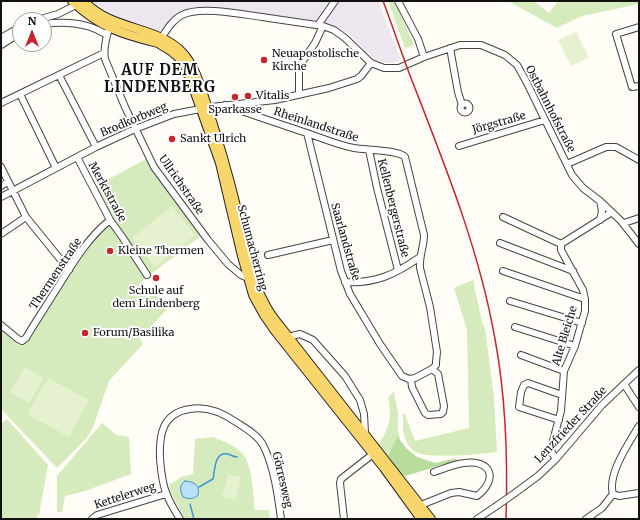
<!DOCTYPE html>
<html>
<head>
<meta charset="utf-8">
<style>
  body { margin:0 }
  #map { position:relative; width:640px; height:520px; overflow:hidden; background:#fffdf5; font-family:Merriweather,serif }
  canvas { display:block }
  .frame { position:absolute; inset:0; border:2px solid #111; pointer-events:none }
  .north { position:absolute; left:12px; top:12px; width:40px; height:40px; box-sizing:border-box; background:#fff; border:1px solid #a0a0a0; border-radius:50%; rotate:0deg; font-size:11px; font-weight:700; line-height:16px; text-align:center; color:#111 }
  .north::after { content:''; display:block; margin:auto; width:14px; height:18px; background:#c4262e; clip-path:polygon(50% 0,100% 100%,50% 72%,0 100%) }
</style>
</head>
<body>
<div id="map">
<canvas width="640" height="520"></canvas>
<div class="frame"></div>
<div class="north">N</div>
</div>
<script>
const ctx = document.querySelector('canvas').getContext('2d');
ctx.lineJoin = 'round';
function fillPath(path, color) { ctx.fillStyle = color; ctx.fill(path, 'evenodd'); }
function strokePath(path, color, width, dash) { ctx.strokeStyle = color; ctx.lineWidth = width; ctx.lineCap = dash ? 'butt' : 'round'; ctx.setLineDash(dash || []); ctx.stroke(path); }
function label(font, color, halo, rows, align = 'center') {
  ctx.font = font + ' Merriweather,serif'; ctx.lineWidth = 4; ctx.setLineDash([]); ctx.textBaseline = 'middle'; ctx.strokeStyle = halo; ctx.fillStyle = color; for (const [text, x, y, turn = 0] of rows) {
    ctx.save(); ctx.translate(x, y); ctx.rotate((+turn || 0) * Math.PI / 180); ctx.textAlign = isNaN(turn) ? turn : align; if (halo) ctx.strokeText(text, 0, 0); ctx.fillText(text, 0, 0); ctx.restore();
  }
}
const industrial = new Path2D(`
  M88,1H378L401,60L393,63H383L375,60L348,33L337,27L320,22L230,9L197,7L184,11L173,17L157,33L120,19Z`);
const green = new Path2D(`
  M388,1H395L414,45L405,48Z
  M508,1H534L549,13L558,1H639V4L582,16L557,28Z
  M148,158L202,235L141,282L147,290L151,288L167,309L140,339L143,344L109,381L93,427L86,439L57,468L1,409V328L17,342H26L86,250L102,229L112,220L96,186Z
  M473,280L482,322L485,328L494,398L497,452C482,454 425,460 414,451C402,441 403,428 403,414H405L415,441L469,428L467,330L454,288Z
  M394,392L398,413V434L388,456L378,444C390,428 392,417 388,397Z
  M7,419L48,465L39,515H37V518L34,519H1V424Z
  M102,423L116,435L129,437L131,474L85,491L65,496L62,512H57V476Z
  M213,437C223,441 234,445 242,453C253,465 253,495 255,510H269L270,519H185L171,493L169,484L174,482L181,477L193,474L195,439Z`);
const forest = new Path2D(`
  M398,434L400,440L406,448L417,457L435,463L453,459L459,460L405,476L400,473L388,456Z`);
const pitch = new Path2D(`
  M576,32L589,58L571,66L558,40Z
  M172,206L195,235L155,267L132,238Z
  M25,367L44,378L29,403L10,392Z
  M48,378L89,400L69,437L27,414Z
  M228,474L241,477L236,500L222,497Z`);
const water = new Path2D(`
  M185,481C195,482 200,485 198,495C193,500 189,499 183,497C180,491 179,485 185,481Z`);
const stream = new Path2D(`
  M199,487L213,479C215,471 214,451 228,454C231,455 234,457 237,457
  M190,504L194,519`);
const minor = new Path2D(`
  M398,1L418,39L424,57
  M37,20L58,14L80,3
  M111,23C107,34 103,48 105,59L125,107L154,167L208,240L228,264L241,275L248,278
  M44,24C65,21 89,23 107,35
  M318,25L335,1
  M639,27L616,34L632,87L639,86
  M1,38L20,27
  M160,40C166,31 172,20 182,15C201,6 240,14 262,17C282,20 302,23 323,26L334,30L345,38L371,63L384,68H399L424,57L460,45H481L505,55L517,65L526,81L572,175L583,188L600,201L621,221L639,244
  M1,45L20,33
  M450,48L458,92L462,105
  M59,75L96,147
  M20,94L56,168
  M299,95V70L302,62L315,43L323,26
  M1,103L104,53
  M460.5 108a4.5 4.5 0 1 1 9 0a4.5 4.5 0 1 1-9 0Z
  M225,105C252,115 280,124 307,133C322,138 338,145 354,148C365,150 399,150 405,157L424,235C424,247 419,256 420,268L430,307L437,352L436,362V365L432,369L415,378L409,379L402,376L380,344L350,294L341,271L307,133
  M459,146L545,120
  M369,150L377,188L398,270
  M77,157L110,220L123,238L147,275
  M567,164L606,147H616L639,160
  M1,167L26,217L69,270
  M1,186L8,182
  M1,197L96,147L135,129L174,114L211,107L275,100L329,88L357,79L361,76L371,63
  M600,201L602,211L600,220
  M503,217L561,244
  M624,223L639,218
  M1,234L26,217
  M500,243L573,271
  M561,244L612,212
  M268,255L333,240
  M503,271L585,299
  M345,282C375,284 396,274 420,257
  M510,301L582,323
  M1,325L18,339L22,341L26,338C35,322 45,308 54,293C70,268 86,239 110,220
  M515,327L575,346
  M288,337L300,334L313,340L345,376L360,400L364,414L365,433
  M521,355L564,371
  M411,379L412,387L425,413L428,415L441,414L443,412L444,406L438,374L432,369
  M624,384L639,407
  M559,420L519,407L521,392L524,385L528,383L562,395
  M556,459L552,453L551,448L561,411L564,371L575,346L585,311V299L583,290L561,250V244
  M515,493L538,476L556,459L602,405L639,370
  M613,494C607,474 629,443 639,426
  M613,494L619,496L639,493
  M421,505L451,493L459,492L477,496C499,479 491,459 464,463C454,464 443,469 434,472
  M92,519L97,515L166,494
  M180,519C175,511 170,503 167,495C162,484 161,471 160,459C159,435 162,413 190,409C206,406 223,413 236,422C245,428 258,435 263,445C274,466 278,496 281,519
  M344,519L340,483L341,479L373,454
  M477,519L495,507
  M586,519L602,508L613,494`);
const major = new Path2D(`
  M72,1C100,27 121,34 158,43L171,51L178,57L184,64L193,87L220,163L242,256L253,295L264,315L275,331L384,468L421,519
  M84,1C114,34 166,24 189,61C198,74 202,91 207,106C219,142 229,177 238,214C245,244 250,277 265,304C269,312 274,319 280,326L431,519`);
const rail = new Path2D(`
  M383,1C393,27 401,52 411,78C444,163 479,248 495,339C506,398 508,458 506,519`);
const minorBridge = new Path2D(`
  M495,507L515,493`);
const markers = [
  [264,60,4,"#c4262e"],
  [248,96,4,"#c4262e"],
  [235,97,4,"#c4262e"],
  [172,139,4,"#c4262e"],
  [110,251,4,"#c4262e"],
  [156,278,4,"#c4262e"],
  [85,333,4,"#c4262e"]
];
const poiNames = [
  ["Neuapostolische",272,54],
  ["Kirche",272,67],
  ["Vitalis",256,96],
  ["Sparkasse",235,110,"center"],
  ["Sankt Ulrich",180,139],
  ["Kleine Thermen",118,251],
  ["Schule auf",156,291,"center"],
  ["dem Lindenberg",156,304,"center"],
  ["Forum/Basilika",93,333]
];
const streetNames = [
  ["Ostbahnhofstraße",550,109,63],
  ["Brodkorbweg",134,120,-23],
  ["Jörgstraße",499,123,-16],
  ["Rheinlandstraße",316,125,18],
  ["Ullrichstraße",181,185,55],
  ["Merktstraße",107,192,61],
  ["Kellenbergerstraße",393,208,76],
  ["Saarlandstraße",345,242,74],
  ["Schumacherring",252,248,75],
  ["Thermenstraße",56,274,-56],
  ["Alte Bleiche",565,336,-73],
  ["Lenzfrieder Straße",571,425,-47],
  ["Görresweg",282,480,77],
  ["Kettelerweg",125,496,-18]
];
const districtNames = [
  ["AUF DEM",160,71],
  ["LINDENBERG",160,88]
];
fillPath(industrial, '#eee6ef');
fillPath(green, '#d5ebbd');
fillPath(forest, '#b9dc9c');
fillPath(pitch, '#e6f2cf');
fillPath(water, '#b9e0f7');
strokePath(water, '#3f96cf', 1);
strokePath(stream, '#3f96cf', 1.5);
strokePath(minor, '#444', 8);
strokePath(major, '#222', 10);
strokePath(minor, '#fff', 6);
strokePath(major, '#f9d66b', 8);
strokePath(rail, '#c4262e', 1.5);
strokePath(minorBridge, '#444', 8, []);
strokePath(minorBridge, '#fff', 6);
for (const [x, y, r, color] of markers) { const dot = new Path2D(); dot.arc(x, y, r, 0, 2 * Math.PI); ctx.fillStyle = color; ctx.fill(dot); strokePath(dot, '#fff', 1.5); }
label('11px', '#111', '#fff', poiNames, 'left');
label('11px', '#111', '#fff', streetNames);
ctx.letterSpacing = '1px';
label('bold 15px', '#111', '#fff', districtNames);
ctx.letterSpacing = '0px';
</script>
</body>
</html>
